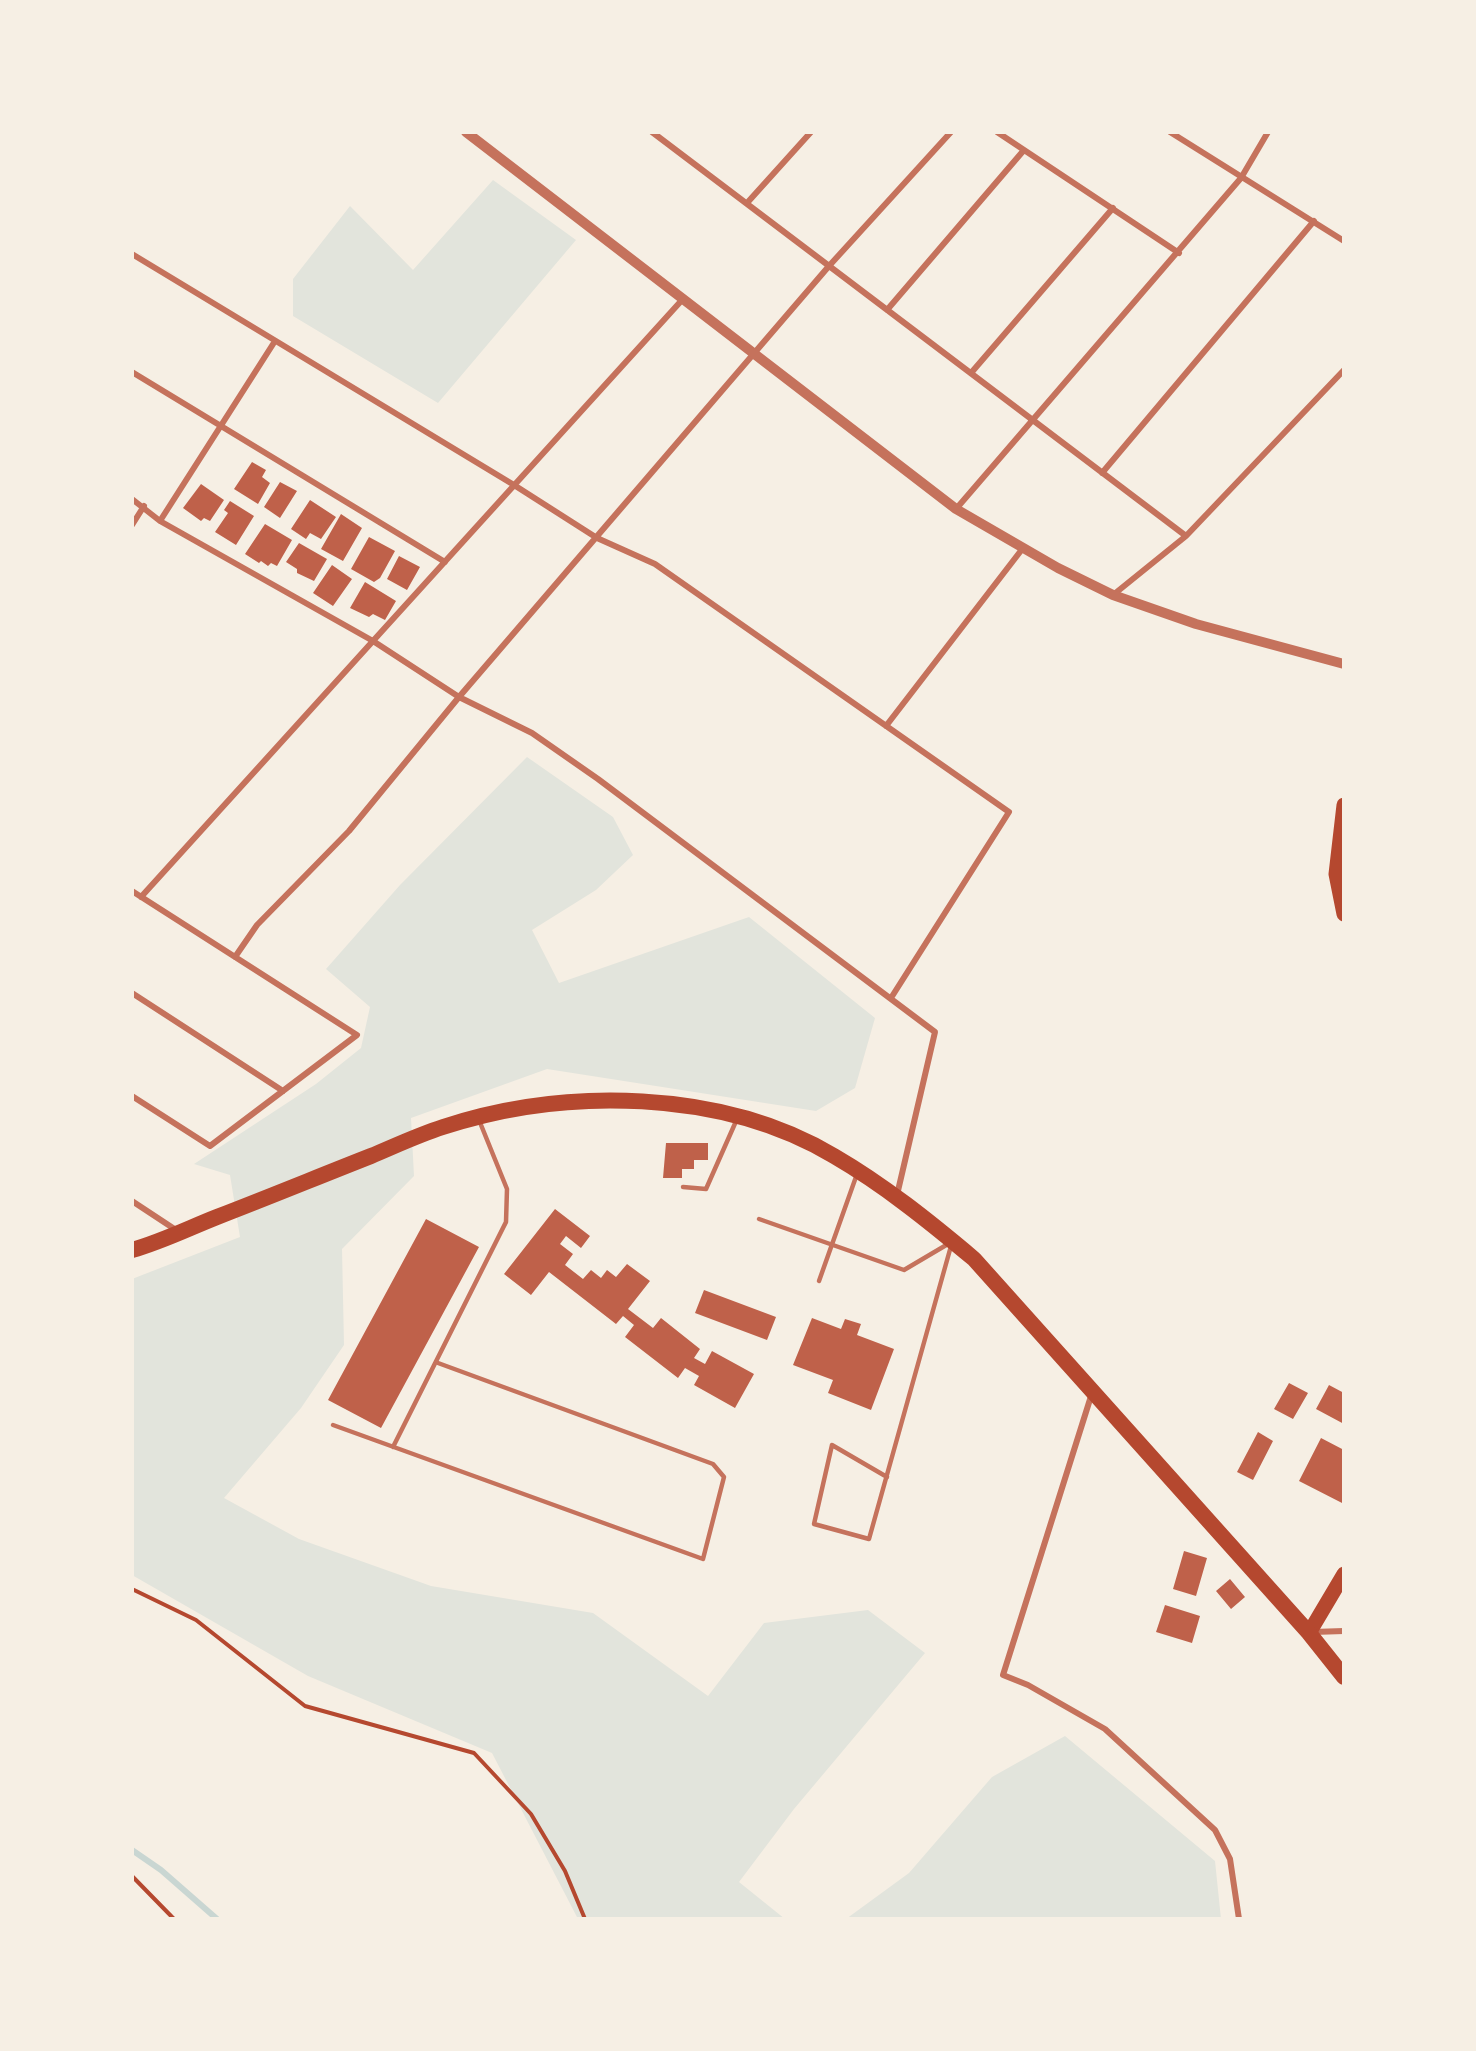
<!DOCTYPE html>
<html>
<head>
<meta charset="utf-8">
<style>
  body { margin:0 }
  #map { position:relative; width:1476px; height:2051px; overflow:hidden; background:#f6efe4; font-family:Roboto,sans-serif }
  canvas { display:block }
  .frame { position:absolute; inset:0; border:134px solid #f6efe4; pointer-events:none }
</style>
</head>
<body>
<div id="map">
<canvas width="1476" height="2051"></canvas>
<div class="frame"></div>
</div>
<script>
const ctx = document.querySelector('canvas').getContext('2d');
ctx.lineJoin = 'round';
function fillPath(path, color) { ctx.fillStyle = color; ctx.fill(path, 'evenodd'); }
function strokePath(path, color, width, dash) { ctx.strokeStyle = color; ctx.lineWidth = width; ctx.lineCap = dash ? 'butt' : 'round'; ctx.setLineDash(dash || []); ctx.stroke(path); }
const green = new Path2D(`
  M493,180L576,240L438,403L293,316V279L350,206L413,270Z
  M527,757L613,817L633,855L596,890L532,930L559,983L749,917L875,1018L855,1088L816,1111L547,1069L411,1118L414,1176L342,1249L344,1345L301,1408L224,1498L299,1539L431,1586L593,1613L708,1696L764,1623L868,1610L925,1653L794,1809L739,1882L785,1919H578L492,1753L308,1676L132,1575V1279L240,1237L230,1175L194,1164L316,1084L361,1048L370,1007L326,969L400,885Z
  M1065,1736L1215,1861L1221,1919H846L909,1873L992,1777Z`);
const stream = new Path2D(`
  M132,1850L161,1870L217,1919`);
const building = new Path2D(`
  M252,462L266,470L262,477L270,483L258,504L234,489Z
  M280,482L297,491L280,518L264,507Z
  M201,484L224,500L210,521L204,518L201,521L183,508Z
  M310,500L336,517L321,539L310,533L306,539L291,529Z
  M230,501L254,516L236,545L215,532L228,513L224,510Z
  M341,514L362,528L343,561L321,549Z
  M265,524L292,540L277,566L271,563L268,566L261,561L259,563L245,554Z
  M369,537L395,551L380,578L374,582L351,569Z
  M299,543L327,559L314,581L297,573V569L286,562Z
  M399,556L420,567L407,590L387,579Z
  M332,565L352,579L333,606L313,593Z
  M365,582L396,601L385,620L373,614L369,617L350,608Z
  M666,1143H708V1160H694V1169H682V1178H663Z
  M555,1209L590,1236L581,1248L566,1236L560,1244L573,1254L565,1265L583,1279L591,1270L601,1278L607,1270L616,1277L627,1264L650,1281L628,1309L653,1328L661,1318L700,1349L694,1358L705,1364L712,1351L754,1374L735,1408L694,1385L699,1376L685,1368L678,1378L625,1337L634,1325L623,1316L616,1324L549,1272L531,1295L504,1274Z
  M426,1219L479,1247L381,1428L328,1400Z
  M704,1290L776,1317L767,1340L695,1313Z
  M812,1318L841,1329L845,1319L861,1324L857,1335L894,1349L871,1410L828,1393L833,1380L793,1365Z
  M1289,1383L1308,1393L1293,1419L1274,1409Z
  M1329,1385L1344,1393V1424L1316,1409Z
  M1258,1432L1273,1441L1253,1480L1237,1472Z
  M1321,1438L1344,1450V1504L1299,1481Z
  M1184,1551L1207,1558L1196,1596L1173,1589Z
  M1230,1579L1245,1597L1231,1609L1216,1591Z
  M1165,1605L1200,1616L1192,1643L1156,1632Z`);
const path = new Path2D(`
  M132,1589L196,1620L305,1706L474,1753L531,1814L565,1871L585,1919
  M132,1876L174,1919`);
const service = new Path2D(`
  M683,1187L706,1189L737,1119
  M759,1219L904,1270L948,1244
  M819,1281L857,1174
  M333,1425L703,1559L724,1477L713,1464L438,1363
  M393,1447L506,1222L507,1189L479,1120
  M887,1477L832,1445L814,1524L869,1539L951,1246`);
const minor = new Path2D(`
  M652,132L1186,536
  M997,132L1179,253
  M1170,132L1344,241
  M747,203L811,132
  M132,254L514,485L597,538L655,564L1009,812L891,998
  M887,310L1024,150
  M132,372L445,562
  M971,373L1113,208
  M1102,473L1314,221
  M132,499L160,521L373,641L459,697L532,733L598,779L935,1032L897,1195
  M956,509L1241,178L1268,132
  M160,521L275,341
  M132,525L144,506
  M1113,595L1186,536L1344,370
  M886,726L1023,548
  M132,891L357,1035L210,1146L132,1096
  M141,897L682,300
  M235,957L257,925L349,831L459,697L829,266L951,132
  M132,993L283,1091
  M132,1201L176,1230
  M1092,1393L1003,1675L1028,1685L1105,1729L1215,1830L1230,1859L1239,1919
  M1313,1632L1344,1631`);
const tertiary = new Path2D(`
  M466,132L956,509L1058,568L1113,595L1196,624L1344,664`);
const primary = new Path2D(`
  M1344,805L1336,874L1344,914
  M1309,1633L1344,1574`);
const trunk = new Path2D(`
  M132,1250C161,1242 189,1228 217,1217C269,1197 320,1176 371,1156C395,1146 418,1135 443,1127C565,1087 722,1089 834,1156C884,1185 930,1222 974,1259L1309,1633L1344,1677`);
fillPath(green, '#e2e4dc');
strokePath(stream, '#c9d6d2', 6);
fillPath(building, '#bf614a');
strokePath(path, '#b5482f', 4);
strokePath(service, '#c5725c', 4.5);
strokePath(minor, '#c5725c', 6);
strokePath(tertiary, '#c5725c', 10);
strokePath(primary, '#b5482f', 15);
strokePath(trunk, '#b5482f', 16);
</script>
</body>
</html>
